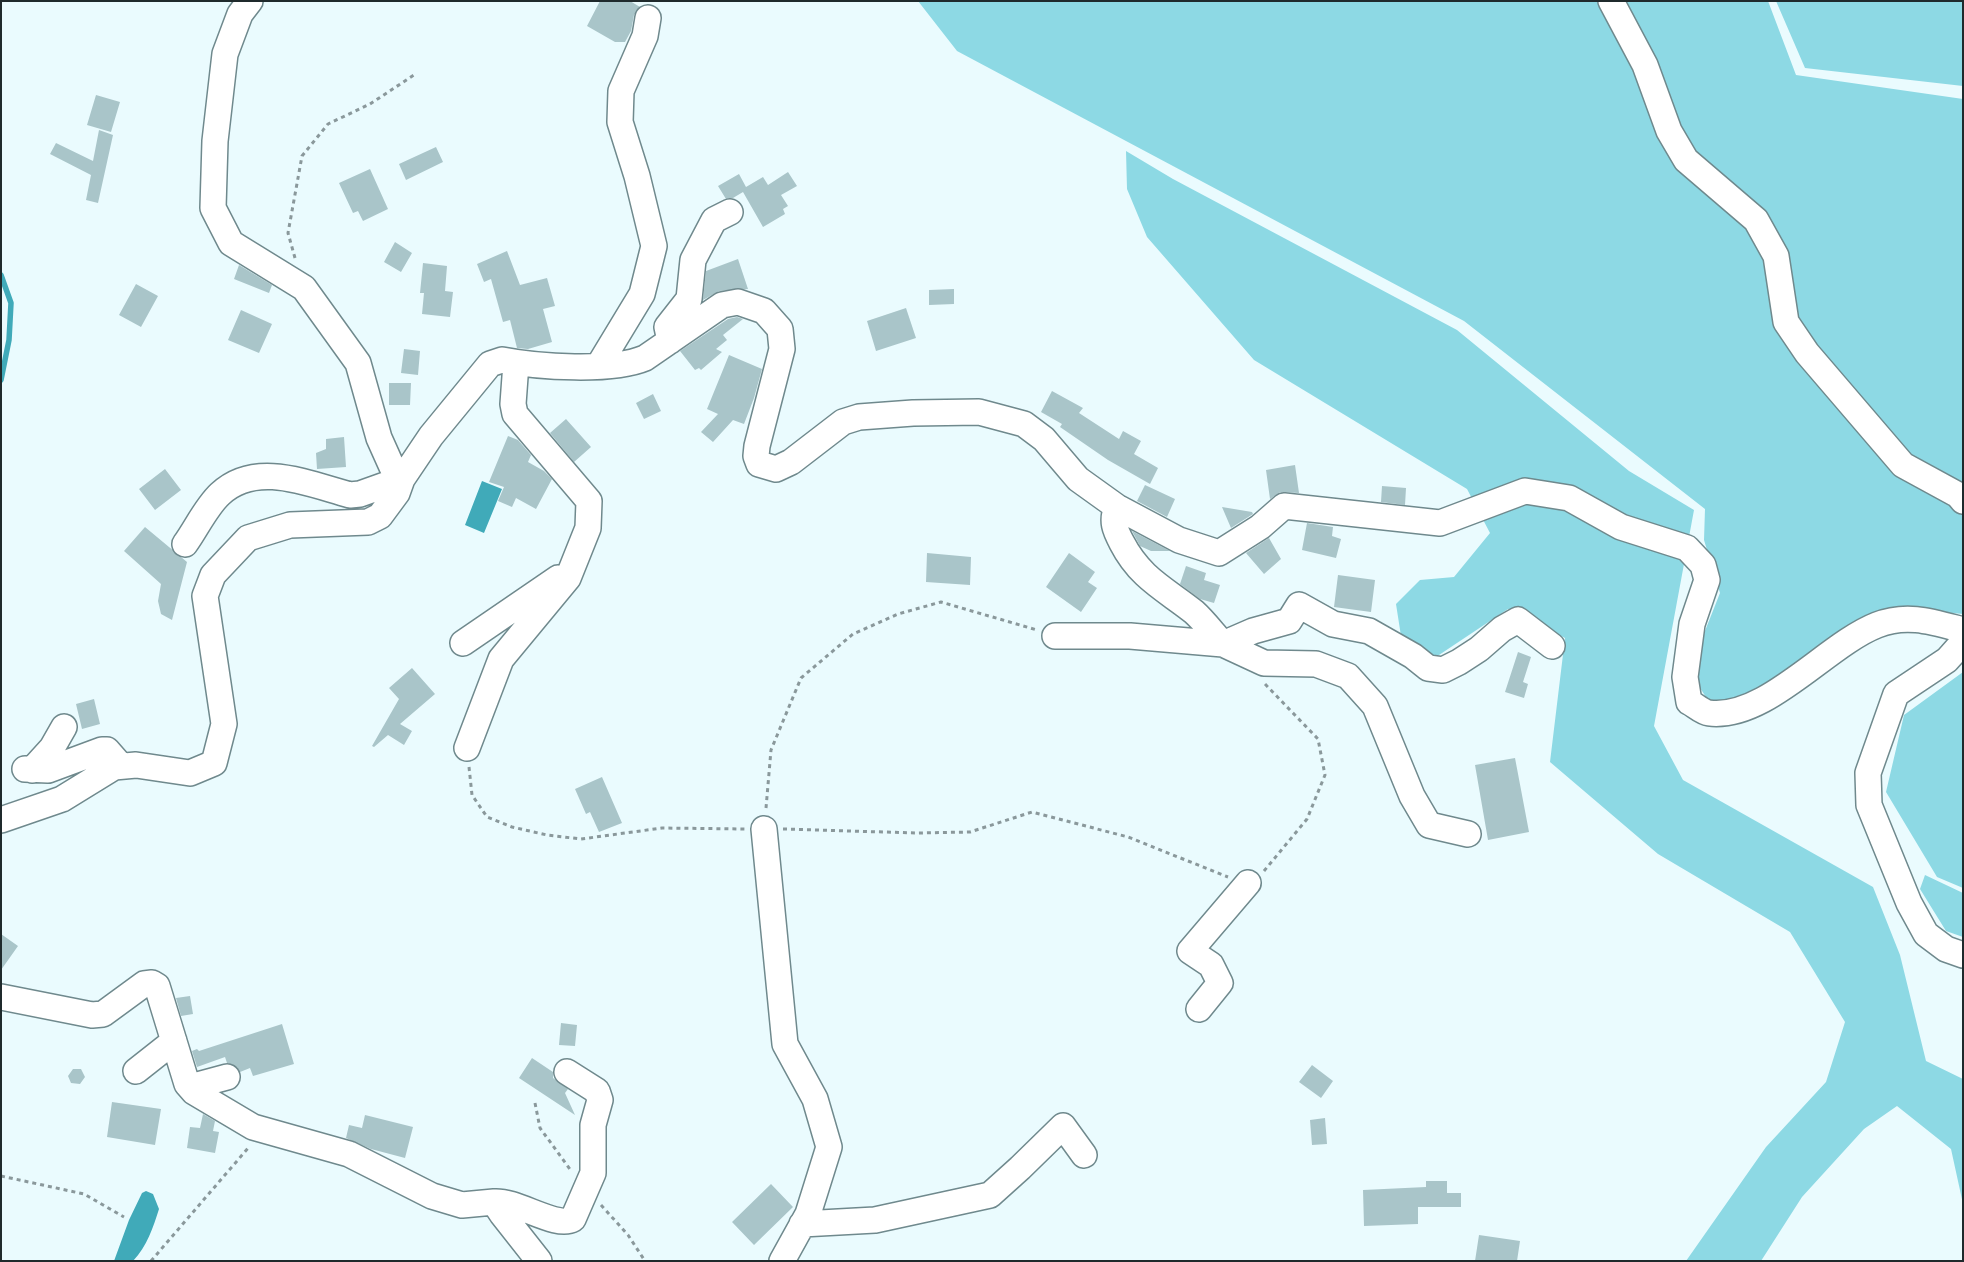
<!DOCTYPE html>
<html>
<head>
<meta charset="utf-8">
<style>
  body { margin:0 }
  #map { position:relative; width:1964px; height:1262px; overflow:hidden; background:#eafbfe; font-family:Literata,serif }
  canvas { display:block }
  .frame { position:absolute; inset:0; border:2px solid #1f2a2c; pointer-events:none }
</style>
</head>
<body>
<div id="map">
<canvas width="1964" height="1262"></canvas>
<div class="frame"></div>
</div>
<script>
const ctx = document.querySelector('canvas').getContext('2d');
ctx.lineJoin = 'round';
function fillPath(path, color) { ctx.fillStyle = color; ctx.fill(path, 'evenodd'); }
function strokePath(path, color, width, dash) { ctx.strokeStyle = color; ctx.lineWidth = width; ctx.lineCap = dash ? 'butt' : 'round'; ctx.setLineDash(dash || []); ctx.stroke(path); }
const green = new Path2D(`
  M918,1H1768L1796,75L1963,99V614L1942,612L1873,614L1772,686L1735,702H1709L1697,683L1701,641L1720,593L1704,540L1705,509L1464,321L957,51Z
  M1776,1H1963V86L1805,68Z
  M1126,151L1173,179L1457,330L1629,471L1694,510L1654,726L1683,780L1873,887L1900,955L1926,1061L1963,1079V1204L1951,1149L1897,1106L1864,1129L1802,1197L1761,1261H1686L1766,1147L1826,1082L1845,1022L1790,932L1658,854L1550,762L1565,638L1508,609L1436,657L1401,636L1396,604L1420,580L1454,577L1490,533L1467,489L1254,360L1147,237L1127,189Z
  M1963,672V888L1937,877L1886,792L1904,715Z
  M1925,875L1963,893V937L1946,931L1920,889Z`);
const water = new Path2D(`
  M482,481L502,489L484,533L465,525Z
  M146,1191L153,1194L159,1209C153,1228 147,1246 133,1261H114L129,1220L142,1193Z`);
const stream = new Path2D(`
  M1,275L11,303L9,340L1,380`);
const building = new Path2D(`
  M600,1H630L640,7L634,15L631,31L625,42H615L587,26Z
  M96,95L120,102L111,132L87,125Z
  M99,130L113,135L98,203L86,200L91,175L50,154L56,143L93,161Z
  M436,147L443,162L406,180L399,164Z
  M370,169L388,209L363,221L358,211L353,213L339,183Z
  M788,172L797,186L781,195L788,206L783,209L785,214L763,227L743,192L733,198L726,199L718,186L739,174L746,187L763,177L768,185Z
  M395,242L412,253L401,272L384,262Z
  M507,251L520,285L547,278L555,306L543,309L552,342L528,349L517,348L510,320L503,322L491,279L484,282L477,264Z
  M738,259L748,289L719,291L703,300L706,271Z
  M423,263L447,266L445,291L453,292L450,317L422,314L424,293H420Z
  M239,265L272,285L269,293L234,279Z
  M136,284L158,296L141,327L119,315Z
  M954,289V304L929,305V290Z
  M906,308L916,338L876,351L867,321Z
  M241,310L272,324L259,353L228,340Z
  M737,317L743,319L723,335L727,340L716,349L722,352L701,370L699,368L695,370L680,351L728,319Z
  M404,349L420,351L418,375L401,373Z
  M729,355L762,369L754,398L744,424L733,420L713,442L701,432L718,414L707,409Z
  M389,383H411L410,405H389Z
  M1052,391L1083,408L1079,413L1119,439L1123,431L1141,441L1134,454L1158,468L1150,484L1108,460L1060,427L1062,424L1041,412Z
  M653,394L661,411L644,419L636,403Z
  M566,419L591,447L574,462L550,433Z
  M508,436L518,440L531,455L528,462L544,471L552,479L536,509L516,498L512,507L498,501L504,487L489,482Z
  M344,437L346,467L317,469L316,453L326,449V439Z
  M1295,465L1299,493L1280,492L1270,499L1266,470Z
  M165,469L181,490L155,510L139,489Z
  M1145,485L1175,499L1167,517L1137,501Z
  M1382,486L1406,488L1405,505L1381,502Z
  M1222,507L1252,512L1253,514L1231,528Z
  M1307,523L1333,527L1332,536L1341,539L1336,558L1302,550Z
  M145,527L187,562L172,620L161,614L158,601L161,584L124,551Z
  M1132,531L1170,551H1151L1140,546Z
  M1269,538L1281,559L1264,574L1246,553Z
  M927,553L971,557L970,585L926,582Z
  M1069,553L1095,572L1088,582L1097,588L1081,612L1046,587Z
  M1186,566L1206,573L1204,580L1220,585L1214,603L1200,599L1180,584Z
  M1338,575L1375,580L1371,612L1334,607Z
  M1518,652L1531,657L1523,682L1528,684L1524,698L1505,692Z
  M412,668L435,694L400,724L412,731L404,745L388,735L374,747L372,746L399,699L389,688Z
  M94,699L100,724L82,729L76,704Z
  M1515,758L1529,832L1488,840L1475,765Z
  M602,777L622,823L599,832L590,812L586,814L575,789Z
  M1,934L18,946L1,970Z
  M190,996L193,1014L181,1016L176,998Z
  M561,1023L577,1025L575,1046L559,1045Z
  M282,1024L294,1064L253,1076L250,1068L240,1072L237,1067L227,1063L225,1057L197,1067L192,1051L197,1049L199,1051Z
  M532,1058L553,1072V1078L568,1089L565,1093L575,1115L519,1078Z
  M1312,1065L1333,1081L1321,1098L1299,1082Z
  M73,1069H81L85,1077L80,1084L71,1083L68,1076Z
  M112,1102L161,1109L155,1145L107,1137Z
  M203,1114L215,1121L213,1131L219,1132L215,1153L187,1148L190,1127L200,1128Z
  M365,1115L413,1127L405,1158L371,1149L346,1138L349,1125L362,1128Z
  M1325,1118L1327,1144L1312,1145L1310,1120Z
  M1426,1181H1447V1193H1461V1207H1418V1224L1364,1226L1363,1190L1426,1187Z
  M771,1184L793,1207L754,1245L732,1222Z
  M1479,1235L1520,1241L1517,1261H1475Z`);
const path = new Path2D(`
  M295,258L288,233L302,156L328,124L370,104L414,75
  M469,767L472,795L487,817L512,827L547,835L581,839L662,828L745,829
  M766,808L771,750L801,678L853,634L898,614L941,602L1037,630
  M783,829L917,833L970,832L1032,812L1128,837L1228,877
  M1264,871L1307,819L1325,775L1318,739L1265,684
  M535,1103L540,1128L572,1172
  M1,1176L84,1194L124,1217
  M601,1205L628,1235L645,1261
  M151,1261L249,1147`);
const minor = new Path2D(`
  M250,1L240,14L225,54L215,141L213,208L231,243L304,288L358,363L379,438L392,467L402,479
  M1611,1L1645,65L1669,131L1686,160L1756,220L1776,256L1786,322L1807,353L1903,465L1958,495L1963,501
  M670,341L667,327L689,299L693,260L714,220L730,212
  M599,365L642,294L654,246L637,176L620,122L621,91L645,36L648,18
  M1117,507C1111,521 1115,530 1122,543C1140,578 1165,589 1194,612C1204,621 1213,633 1223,644
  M185,544C196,529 206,507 220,494C256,460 309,484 350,495L360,494L402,479
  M1055,636H1130L1223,644L1264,663L1316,664L1348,676L1375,706L1412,796L1429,825L1468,834
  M1963,642L1947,660L1896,694L1868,773L1869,805L1909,903L1926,934L1946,949L1963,955
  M463,643L558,578
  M1223,644L1253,631L1289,621L1299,605L1333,624L1369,631L1413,656L1428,668L1443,670L1459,662L1479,649L1502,629L1518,620L1552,646
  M467,748L501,659L568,578L588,528L589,501L515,414L513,404L516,363
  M25,769L48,770L102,750H107L121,766
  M32,770L52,748L64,727
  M1,820L62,799L114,767L136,765L190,773L214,763L224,724L205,596L213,575L248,538L290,525L368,522L380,516L397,493L402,479L431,436L490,364L502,360C538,367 612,372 645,358L722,305L738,302L764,311L780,329L782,349L757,446L756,456L759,464L776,469L791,462L843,422L859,417L913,413L979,412L1024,424L1044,439L1078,479L1117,507L1179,540L1219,553L1260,527L1284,506L1440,523L1525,491L1569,498L1621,527L1687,548L1703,565L1707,580L1692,624L1685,677L1689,702C1695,705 1702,712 1709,713C1766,720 1826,645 1877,625C1907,613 1933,622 1963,630
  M764,829L785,1044L815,1099L829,1147L808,1214L782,1261
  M1,997L92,1015L103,1014L144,984L152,983L157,986L187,1084L194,1092L253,1127L349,1154L432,1196L462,1205L494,1202L502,1214L539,1261
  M1199,1009L1220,983L1211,965L1190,951L1248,883
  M136,1071L174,1041
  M190,1087L227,1077
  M494,1202C517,1200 556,1229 573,1219L593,1173V1125L600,1100L597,1091L567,1072
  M802,1224L875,1220L990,1195L1020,1168L1063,1126L1084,1155`);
fillPath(green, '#8dd9e4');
fillPath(water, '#40aab9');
strokePath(stream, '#40aab9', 5.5);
fillPath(building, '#a9c5c9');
strokePath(minor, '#6f898d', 28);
strokePath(path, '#8a989b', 3, [4, 4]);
strokePath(minor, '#fff', 25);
</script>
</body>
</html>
